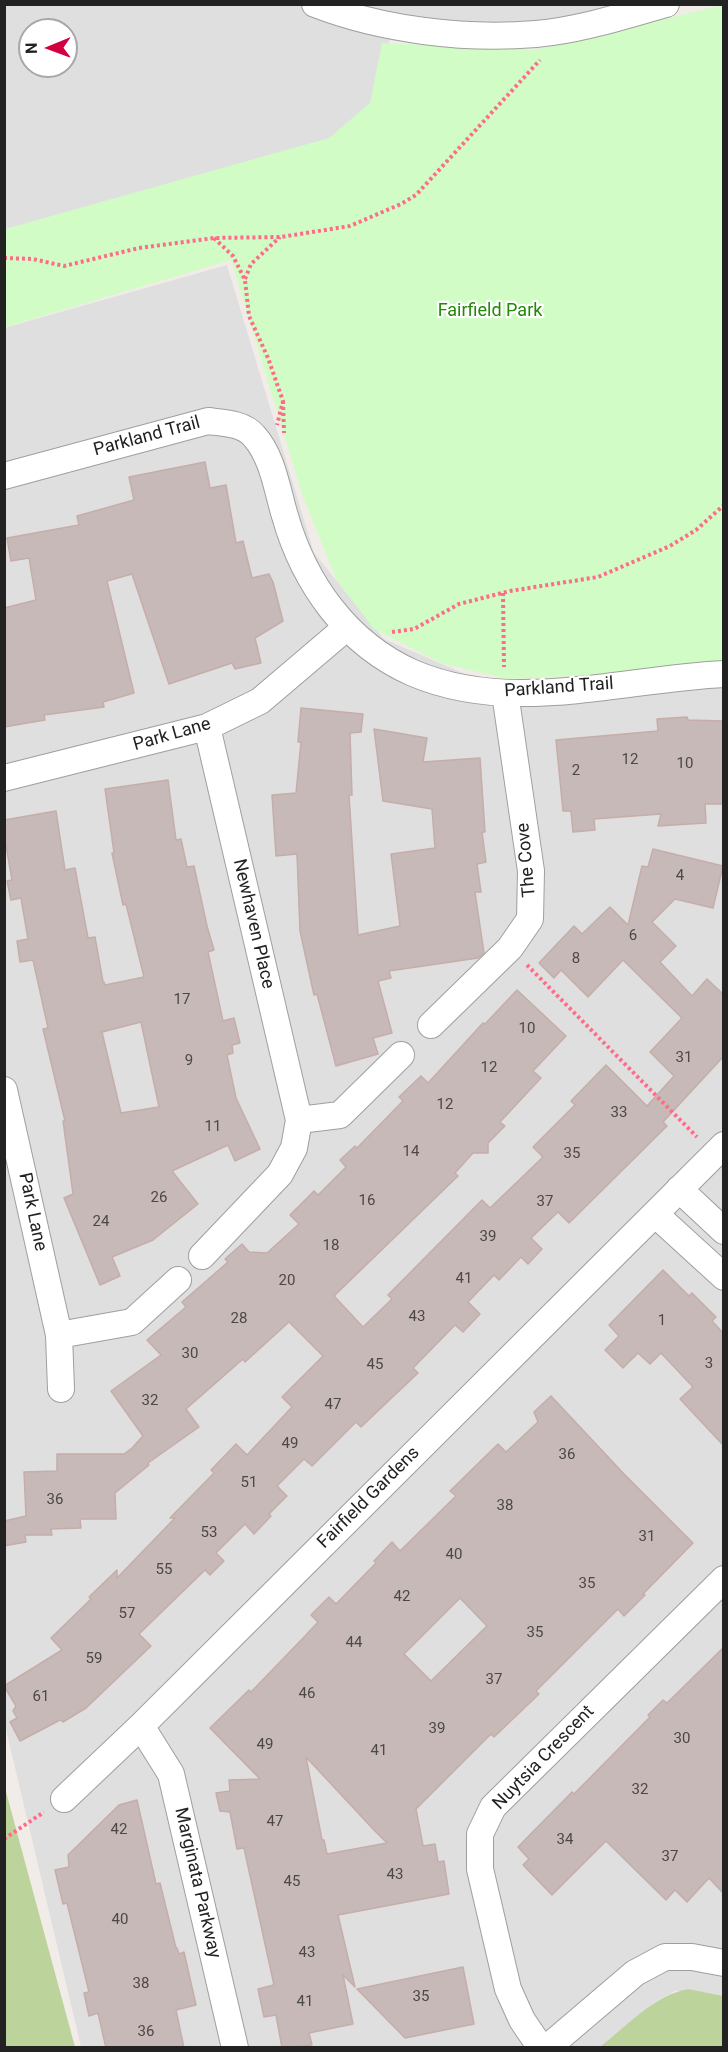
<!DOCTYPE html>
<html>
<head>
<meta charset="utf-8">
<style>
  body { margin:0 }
  #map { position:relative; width:728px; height:2052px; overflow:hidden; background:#f2ece8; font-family:Roboto,sans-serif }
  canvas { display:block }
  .frame { position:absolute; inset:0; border:6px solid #222; pointer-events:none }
  .north { position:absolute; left:18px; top:18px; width:60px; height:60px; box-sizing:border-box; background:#fff; border:2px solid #a7a7a7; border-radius:50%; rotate:269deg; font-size:16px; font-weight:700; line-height:24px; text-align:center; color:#222 }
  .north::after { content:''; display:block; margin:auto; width:21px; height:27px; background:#d3003f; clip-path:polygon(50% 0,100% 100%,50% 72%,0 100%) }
</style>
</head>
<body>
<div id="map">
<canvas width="728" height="2052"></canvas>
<div class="frame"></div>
<div class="north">N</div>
</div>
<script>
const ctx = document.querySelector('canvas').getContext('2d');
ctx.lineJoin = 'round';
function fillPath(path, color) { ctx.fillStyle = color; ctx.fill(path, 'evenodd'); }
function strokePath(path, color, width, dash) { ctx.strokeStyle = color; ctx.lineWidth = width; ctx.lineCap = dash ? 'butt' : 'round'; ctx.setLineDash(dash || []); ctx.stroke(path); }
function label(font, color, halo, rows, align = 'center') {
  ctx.font = font + ' Roboto,sans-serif'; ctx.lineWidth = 4.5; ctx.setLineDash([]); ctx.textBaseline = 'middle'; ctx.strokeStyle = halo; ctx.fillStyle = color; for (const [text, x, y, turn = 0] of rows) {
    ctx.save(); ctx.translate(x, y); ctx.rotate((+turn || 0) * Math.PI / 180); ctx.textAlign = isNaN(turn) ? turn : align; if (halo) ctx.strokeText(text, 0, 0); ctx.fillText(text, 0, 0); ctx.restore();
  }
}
const residential = new Path2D(`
  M5,5H671L541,36L391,34L368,124L307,153L5,230ZM30,30H66V66H30Z
  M227,265L314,553L384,639L465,674L518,683L723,668V1999L708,1994L675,1991L655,2002L602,2047H81L4,1721V328Z`);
const forest = new Path2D(`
  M4,1788H5L75,2047H5Z
  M688,1989L723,1996V2047H600C626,2027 654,1995 688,1989Z`);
const park = new Path2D(`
  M723,5V665L614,674L507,679L441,663L374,629L336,579L303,497L231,260L5,327V229L329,138L370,103L382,43L534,50Z`);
const building = new Path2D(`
  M205,462L210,488L226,485L236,543L243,541L252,578L269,574L273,582L283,621L255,638L261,663L235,669L232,663L169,684L132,574L107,581L134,693L103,702L104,707L44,715L45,720L4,727V608L36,600L29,558L11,561L7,538L79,525L77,516L134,500L129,477Z
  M301,708L363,714L361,732L350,733L352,795H349L358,935L400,926L391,854L435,848L432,809L383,801L374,729L427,738L423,762L480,758L485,832H482L486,862L477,864L481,892H475L484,953L478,958L389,971L391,978L378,981L392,1033L373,1038L378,1054L336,1066L317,994L314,995L300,931L297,854L276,856L272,795L296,793L301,742H298Z
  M687,717L688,720L723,721V804H705L706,823L658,826L661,814L594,819L595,830L573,832L571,811H563L556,740L658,731L657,719Z
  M168,780L176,840L181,839L187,867L194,866L207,926L214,950L208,952L223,1021L234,1018L240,1043L232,1045L233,1053L227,1055L236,1098L260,1149L235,1161L228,1145L172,1171L198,1204L153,1240L112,1257L120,1276L100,1285L64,1198L73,1194L63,1121H65L43,1029L48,1028L33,960L20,962L17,941L28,939L21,898L11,900L7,881L12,880L4,834V820L56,811L65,870L75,868L88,938L95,937L103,982H104L105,985L144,977L126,904L123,905L112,853H114L105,789ZM141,1022L159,1107L121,1113L102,1032Z
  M653,849L723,866L713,908L675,899L652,922L676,946L660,962L692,996L707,979L723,994V1057L663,1122L667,1126L569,1223L558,1212L531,1238L542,1249L528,1264L521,1257L499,1280L494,1275L468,1302L480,1314L463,1332L455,1325L413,1368L418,1373L361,1427L356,1422L312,1466L304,1459L277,1486L287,1496L269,1514L271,1516L254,1534L245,1524L216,1553L224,1561L210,1575L205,1570L139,1634L151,1646L86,1708L63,1722L60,1720L20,1741L10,1722L17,1718L13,1711L16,1706L4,1686L62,1650L51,1638L91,1599L89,1597L117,1570V1578L175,1518H170L214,1473L211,1470L236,1444L247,1455L292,1407L282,1397L323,1356L289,1322L245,1362L243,1359L186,1409L199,1427L148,1463L149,1465L115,1493L116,1519H80L81,1528L51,1529L52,1535H25L26,1542L4,1546V1521L26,1516L24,1472L57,1471V1454H124L132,1448L143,1436L111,1391L161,1355L147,1340L186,1307L182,1302L228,1262L225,1259L242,1244L249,1252L267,1253L299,1224L290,1215L314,1191L318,1195L346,1167L340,1160L355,1146L357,1148L403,1101L399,1097L421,1076L428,1083L483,1023L485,1024L517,990L566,1036L533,1071L541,1078L500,1122L505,1126L488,1143V1153H473L455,1173L458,1176L334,1296L363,1327L392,1299L388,1295L482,1200L490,1208L543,1157L533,1147L575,1105L571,1101L606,1065L647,1106L674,1076L650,1052L682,1018L623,960L588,997L561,970L554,978L539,963L574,926L582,934L610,907L628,925L642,866L648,867Z
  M663,1270L689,1296L692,1293L716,1317L712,1321L723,1333V1445L680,1399L693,1387L661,1353L650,1364L638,1353L623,1368L605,1350L619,1336L609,1325Z
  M551,1396L624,1474L693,1543L643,1594L645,1595L624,1616L618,1609L536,1691L539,1694L494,1737L491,1734L416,1809L423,1846L435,1844L438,1862L444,1861L449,1894L338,1915L355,1987L343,1975L353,2024L309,2033L312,2045L282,2048L276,2015L264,2017L258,1989L274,1985L244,1848L237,1849L230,1812L220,1811L216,1793L230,1791L229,1780L260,1779L210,1728L249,1690L251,1692L305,1636L318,1622L311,1615L329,1597L336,1604L376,1563L374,1561L392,1542L400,1551L456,1496L450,1491L498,1444L506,1452L538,1422L534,1412ZM460,1598L487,1626L431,1681L404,1654ZM306,1757L373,1829L387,1843L327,1854L324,1840H322Z
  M723,1648V1893L709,1878L687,1902L675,1890L666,1900L606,1841L552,1895L523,1865L529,1859L518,1847L572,1792L574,1794L650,1717L648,1715L663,1700L667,1703Z
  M137,1800L156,1884L160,1883L176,1948H177L179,1954L184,1952L196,2005L176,2010L184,2048H106L98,2013L89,2016L84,1993L89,1992L67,1903L63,1904L55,1870L69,1867L68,1855L119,1805Z
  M463,1967L474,2024L405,2038L357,1989Z`);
const path = new Path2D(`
  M214,238L233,256L245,280L249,316L268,358L283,401L277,425
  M4,258L33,259L64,266L139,248L214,238L281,237L350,226L401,204L416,195L540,60
  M245,279L251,264L280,237
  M283,401L284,433
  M503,593L504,667
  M392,632L414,629L459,604L510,591L598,577L670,546L696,530L724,505
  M527,965L697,1137
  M4,1839L44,1812`);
const minor = new Path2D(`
  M315,4C382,30 465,40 536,34C580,30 623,16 666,4
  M4,476L208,421C223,423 243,423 254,436C273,457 277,490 285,516C304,583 347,644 413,673C511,715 621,679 724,674
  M4,778L207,727L260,701L347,627
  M431,1025L510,948L530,919L531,871L505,693
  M4,1090L59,1335L61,1389
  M299,1120L340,1115L401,1055
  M679,1189L724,1231
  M655,1214L724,1277
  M202,1256L280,1174L294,1148L299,1120L207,727
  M59,1335L132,1322L178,1280
  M141,1726L171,1774L235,2048
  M64,1799L141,1726L724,1145
  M541,2048L522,2020L508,1989L480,1869V1834L493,1807L724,1579
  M547,2048L635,1973L665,1957H692L724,1963`);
const numberNames = [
  ["12",630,760],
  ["10",685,764],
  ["2",576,771],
  ["4",680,876],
  ["6",633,936],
  ["8",576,959],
  ["17",182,1000],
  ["10",527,1029],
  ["31",684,1058],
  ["9",189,1061],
  ["12",489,1068],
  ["12",445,1105],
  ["33",619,1113],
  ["11",213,1127],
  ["14",411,1152],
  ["35",572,1154],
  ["26",159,1198],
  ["16",367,1201],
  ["37",545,1202],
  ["24",101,1222],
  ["39",488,1237],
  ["18",331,1246],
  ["41",464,1279],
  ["20",287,1281],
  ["43",417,1317],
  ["28",239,1319],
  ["1",662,1321],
  ["30",190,1354],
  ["3",709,1364],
  ["45",375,1365],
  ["32",150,1401],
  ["47",333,1405],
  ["49",290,1444],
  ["36",567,1455],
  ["51",249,1483],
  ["36",55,1500],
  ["38",505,1506],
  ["53",209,1533],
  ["31",647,1537],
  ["40",454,1555],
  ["55",164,1570],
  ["35",587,1584],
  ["42",402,1597],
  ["57",127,1614],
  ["35",535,1633],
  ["44",354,1643],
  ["59",94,1659],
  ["37",494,1680],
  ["46",307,1694],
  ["61",41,1697],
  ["39",437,1729],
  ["30",682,1739],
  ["49",265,1745],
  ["41",379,1751],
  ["32",640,1790],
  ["47",275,1822],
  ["42",119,1830],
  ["34",565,1840],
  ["37",670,1857],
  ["43",395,1875],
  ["45",292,1882],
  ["40",120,1920],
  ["43",307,1953],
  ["38",141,1984],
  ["35",421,1997],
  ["41",305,2002],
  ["36",146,2032]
];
const parkNames = [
  ["Fairfield Park",490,311]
];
const streetNames = [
  ["Parkland Trail",147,437,-15],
  ["Parkland Trail",559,688,-4],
  ["Park Lane",172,735,-16],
  ["The Cove",527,860,-95],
  ["Newhaven Place",253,924,77],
  ["Park Lane",32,1212,78],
  ["Fairfield Gardens",369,1498,-45],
  ["Nuytsia Crescent",544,1758,-46],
  ["Marginata Parkway",197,1883,77]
];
fillPath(residential, '#e0dfdf');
fillPath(forest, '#bcd39b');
fillPath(park, '#d1fcc5');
fillPath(building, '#c7b9b7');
strokePath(building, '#c5adaa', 1.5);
strokePath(minor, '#9f9f9f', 28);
strokePath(path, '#ff6c89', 4, [3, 3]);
strokePath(minor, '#fff', 26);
label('15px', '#4b4847', null, numberNames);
label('18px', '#238807', '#fff', parkNames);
label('18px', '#222', '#fff', streetNames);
</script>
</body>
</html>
